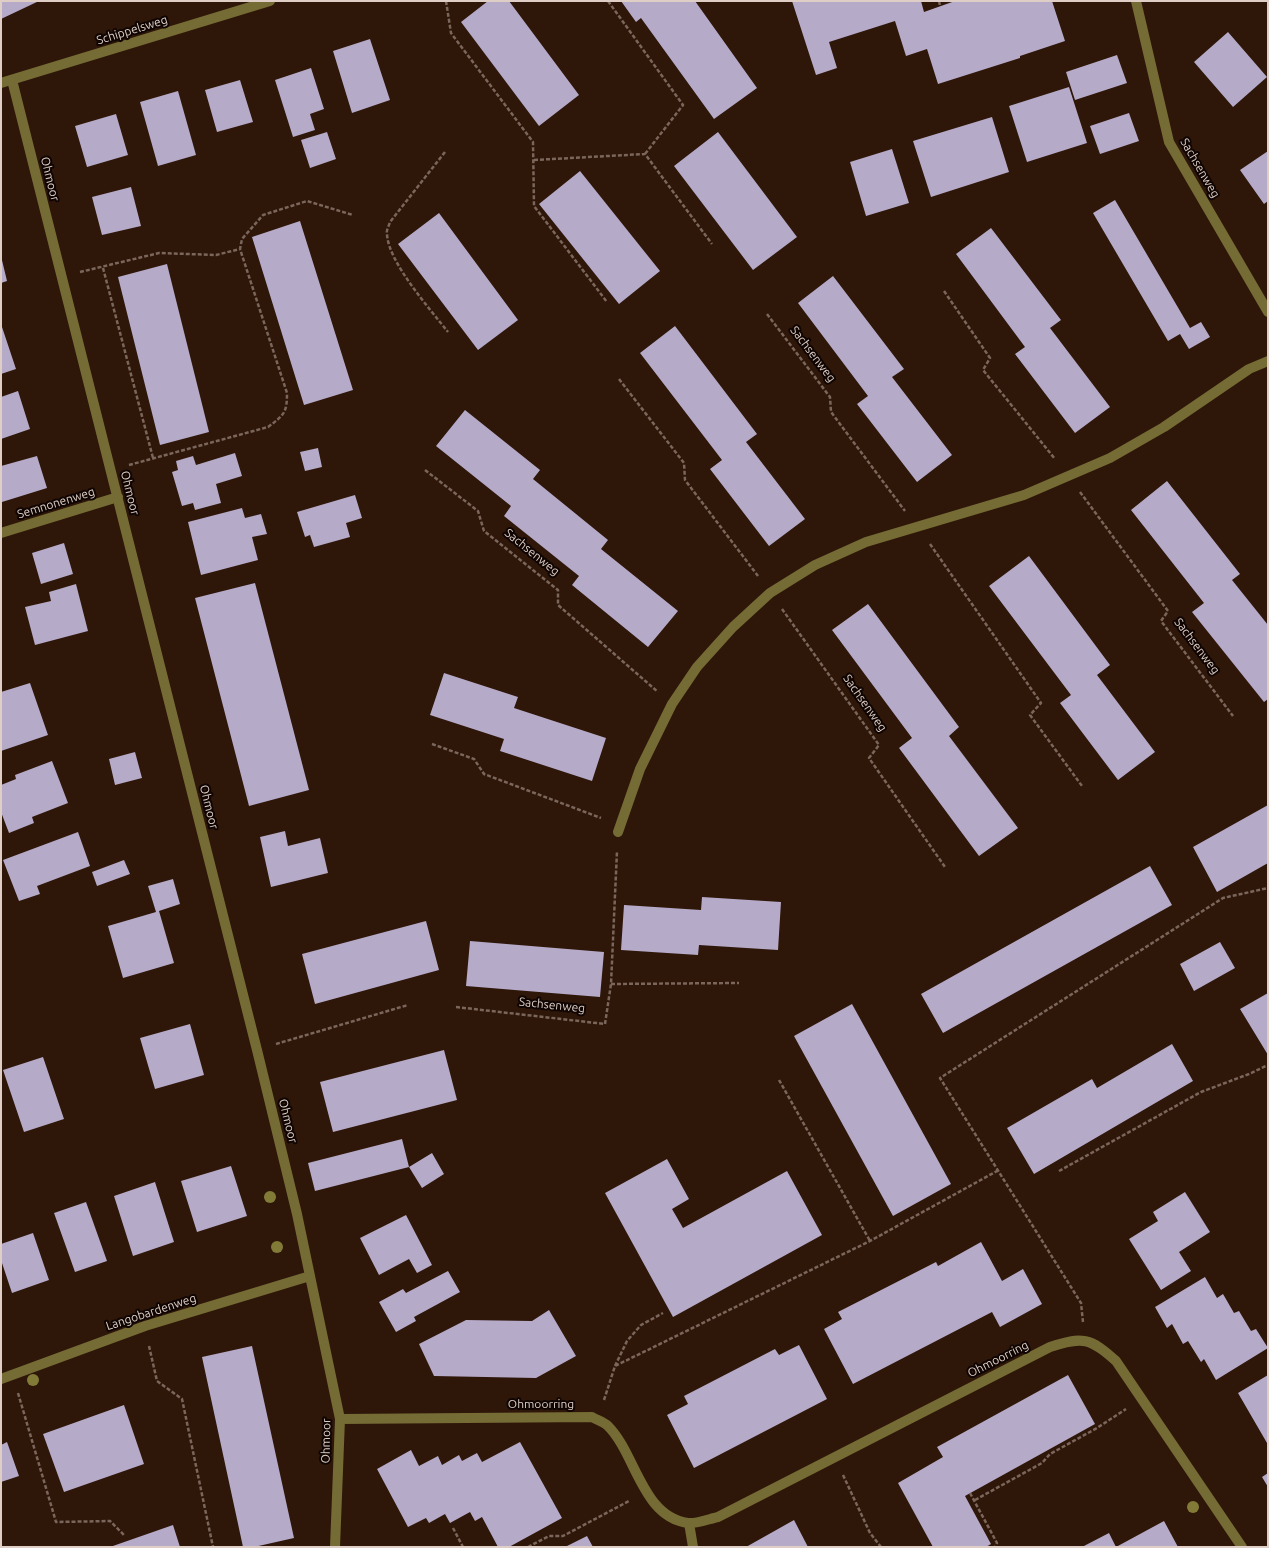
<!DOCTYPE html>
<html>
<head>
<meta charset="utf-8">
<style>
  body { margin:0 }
  #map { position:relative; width:1269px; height:1548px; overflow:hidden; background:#2e1609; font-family:Ubuntu,sans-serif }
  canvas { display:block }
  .frame { position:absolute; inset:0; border:2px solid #dfcec6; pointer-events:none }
</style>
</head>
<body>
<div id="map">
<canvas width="1269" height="1548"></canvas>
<div class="frame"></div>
</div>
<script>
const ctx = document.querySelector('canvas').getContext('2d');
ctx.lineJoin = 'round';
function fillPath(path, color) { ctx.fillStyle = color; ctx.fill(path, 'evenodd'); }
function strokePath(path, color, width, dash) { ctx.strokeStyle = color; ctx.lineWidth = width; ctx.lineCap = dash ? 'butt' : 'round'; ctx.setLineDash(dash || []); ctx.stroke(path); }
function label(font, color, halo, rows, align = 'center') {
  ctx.font = font + ' Ubuntu,sans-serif'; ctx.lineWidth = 4; ctx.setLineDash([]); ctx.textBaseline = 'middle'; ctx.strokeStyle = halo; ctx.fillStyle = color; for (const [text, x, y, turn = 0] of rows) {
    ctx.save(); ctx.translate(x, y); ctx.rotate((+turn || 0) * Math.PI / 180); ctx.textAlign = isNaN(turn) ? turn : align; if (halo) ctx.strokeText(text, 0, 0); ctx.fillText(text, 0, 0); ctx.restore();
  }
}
const building = new Path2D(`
  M1,1H39L1,19Z
  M488,1H509L579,95L539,126L461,22Z
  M621,1H695L757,88L714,119L641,18L636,22Z
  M792,1H921L924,12L955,1H1052L1065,41L1020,56V58L938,84L927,49L906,56L895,21L829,42L837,68L816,75Z
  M1228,32L1267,77L1233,107L1194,62Z
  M370,39L390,100L352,113L333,51Z
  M1117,55L1127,83L1075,100L1066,72Z
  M311,68L324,109L310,114L315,130L293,137L275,80Z
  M240,80L253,122L217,132L205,90Z
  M1069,87L1087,143L1027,162L1009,106Z
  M178,91L196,155L158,166L140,102Z
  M1129,113L1139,141L1100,154L1090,126Z
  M116,114L128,155L87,167L75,126Z
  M992,117L1009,172L931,197L913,141Z
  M327,132L336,159L310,168L301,140Z
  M718,132L797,237L753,270L674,166Z
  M892,149L909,203L866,216L850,162Z
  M1268,151V201L1264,204L1240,170Z
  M580,171L660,271L619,304L539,204Z
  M131,187L141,226L102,235L92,197Z
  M1115,200L1190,328L1201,322L1210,337L1189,349L1180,334L1168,341L1093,213Z
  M439,213L518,320L478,350L398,244Z
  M300,221L353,390L304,405L252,237Z
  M991,228L1061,320L1050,328L1110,407L1075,433L1015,354L1025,347L956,254Z
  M1,256L7,281L1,283Z
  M167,264L209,432L160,445L118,277Z
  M833,276L904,369L892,377L952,455L917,482L857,404L868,396L798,303Z
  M1,324L16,369L1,374Z
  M675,326L757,434L746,442L805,519L769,546L710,469L722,460L640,353Z
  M18,391L30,429L1,439V397Z
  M465,410L540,470L533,479L608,540L601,549L678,611L648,647L572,585L579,576L504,516L511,506L436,446Z
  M318,448L322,467L305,471L300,452Z
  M235,453L242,476L216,484L221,503L195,510L193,503L182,506L172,472L178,470L176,461L193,456L196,465Z
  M37,456L47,488L2,502L1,466Z
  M1167,481L1240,574L1232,580L1268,625V699L1264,702L1192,612L1204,603L1131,510Z
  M355,495L362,518L346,523L350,537L314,547L310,535L305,537L297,512Z
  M242,508L245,518L261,514L267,534L252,537L258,560L201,575L188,522Z
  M64,543L73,574L41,584L32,553Z
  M1029,556L1110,665L1097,675L1155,752L1118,780L1060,703L1071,695L989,586Z
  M255,583L309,790L249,806L195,598Z
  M76,584L88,631L35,645L25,607L51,601L49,592Z
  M868,604L959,727L949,736L1018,828L979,856L899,748L912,738L832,630Z
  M444,673L518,697L514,708L606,738L592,781L500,751L504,739L430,715Z
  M30,683L48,735L1,751V692Z
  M135,752L142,778L115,785L109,759Z
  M52,761L68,803L32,817L34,823L9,833L1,812V785L16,779L15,775Z
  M1268,805V863L1217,892L1193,847Z
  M285,831L288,846L320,838L328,873L271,887L260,837Z
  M78,832L90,866L37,886L40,894L19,901L3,860Z
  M124,860L130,874L97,886L92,872Z
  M1150,866L1172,905L943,1033L921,994Z
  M173,879L180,904L159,911L174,963L123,978L108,926L156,912L148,886Z
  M702,897L781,902L778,950L699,945L698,955L621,950L624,905L701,910Z
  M426,921L439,970L315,1004L302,954Z
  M470,941L604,952L600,997L466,986Z
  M1220,942L1235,968L1194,991L1180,964Z
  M1268,993V1055L1240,1009Z
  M852,1004L951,1184L893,1216L794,1036Z
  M190,1024L204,1075L155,1089L140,1038Z
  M1172,1044L1193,1081L1034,1174L1007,1128L1092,1079L1097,1088Z
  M444,1050L457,1100L333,1132L320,1082Z
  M43,1057L64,1119L24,1132L3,1070Z
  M402,1139L409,1167L315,1191L308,1163Z
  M432,1153L444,1174L422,1188L409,1167Z
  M667,1159L689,1199L672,1209L683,1228L787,1171L822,1235L673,1317L605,1193Z
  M231,1166L247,1216L197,1232L181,1181Z
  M155,1182L174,1242L133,1256L114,1196Z
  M1185,1192L1210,1232L1179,1252L1191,1271L1161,1290L1129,1239L1158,1221L1153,1212Z
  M86,1202L107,1261L75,1272L54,1213Z
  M406,1215L432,1265L417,1273L409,1259L379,1275L360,1238Z
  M33,1233L49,1280L12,1293L1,1260V1244Z
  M981,1242L1002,1281L1023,1269L1042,1304L1000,1327L992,1312L853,1384L824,1329L842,1319L838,1312L936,1262L938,1266Z
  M448,1271L460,1292L414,1317L416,1321L396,1332L379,1302L403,1289L406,1293Z
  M1205,1277L1217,1298L1223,1294L1234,1313L1239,1311L1251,1331L1256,1329L1268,1348L1216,1380L1204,1359L1201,1362L1188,1341L1183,1344L1172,1324L1167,1328L1155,1307Z
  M549,1310L576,1356L536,1378L434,1376L419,1344L466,1320L532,1321Z
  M799,1345L827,1399L694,1468L667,1415L688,1404L684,1396L775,1349L779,1355Z
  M252,1346L294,1538L254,1547H243L202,1357Z
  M1068,1375L1095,1424L965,1496L991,1544L986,1547H933L898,1483L943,1457L937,1447Z
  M1268,1375V1442L1267,1443L1238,1393Z
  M124,1405L144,1464L64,1492L43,1434Z
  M7,1442L19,1476L1,1482V1445Z
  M520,1442L562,1518L509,1547H498L482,1517L475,1521L470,1512L450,1523L445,1514L429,1523L426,1518L408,1527L377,1469L411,1450L419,1466L438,1456L442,1465L459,1455L462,1461L477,1453L482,1462Z
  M1268,1473V1487L1262,1477Z
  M794,1520L808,1547H746Z
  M1164,1521L1178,1547H1082L1109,1533L1116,1547Z
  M173,1525L180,1547H110Z
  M587,1536L593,1547H565Z`);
const path = new Path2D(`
  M446,1L451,33L533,142L534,206L607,302
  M608,1L683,105L645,154
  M939,1L940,6
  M445,152L390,222C389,226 386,230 387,234C388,262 430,309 448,332
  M534,160L645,154L712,244
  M103,268L153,458
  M80,272L159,253L216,255L240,249L242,239L263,215L307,201L353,215
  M944,291L990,358L983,370L1055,459
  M767,314L830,397L831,412L905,511
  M619,379L684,463L685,480L758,576
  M129,465L268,427C284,415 287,413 287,393L240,249
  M425,470L478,511L484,531L558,590V605L658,692
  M1080,492L1168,611L1161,621L1233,716
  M930,544L1041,703L1030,715L1082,786
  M782,609L879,745L869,758L945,867
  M432,744L474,759L484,774L601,818
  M611,984L739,983
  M456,1007L605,1024L611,984L617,851
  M276,1044L408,1005
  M779,1080L870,1241
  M1059,1171L1201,1092L1249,1074L1268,1065
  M1083,1322L1081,1303L940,1078L1223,898L1268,888
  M149,1346L157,1381L182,1399L213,1547
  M615,1366L627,1341L641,1325L663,1313
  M18,1393L56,1522L110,1521L125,1536
  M604,1400L615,1366L870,1241L997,1171
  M843,1475L870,1533L881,1547
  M970,1493L997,1543L995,1547
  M975,1500L1042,1463L1050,1454L1097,1428L1126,1409
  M453,1528L463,1547
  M528,1547L549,1536H563L629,1501`);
const minor = new Path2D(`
  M1136,1L1169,142L1268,312
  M12,80L257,1050L297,1214L340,1419L335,1547
  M1,83L270,1
  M1,533L118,497
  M618,832L640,769L672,704L697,667L733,627L770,593L815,565L866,542L1024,495L1110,458L1164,427L1249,369L1268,361
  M1,1379L145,1326L310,1276
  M340,1419L592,1417C597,1420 604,1422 608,1426C636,1454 642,1517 688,1523C697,1524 709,1519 718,1517L1050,1347C1082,1336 1091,1338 1116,1361L1242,1547
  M689,1523L693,1547`);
const trees = [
  [270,1197],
  [277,1247],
  [33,1380],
  [1193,1507]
];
const streetNames = [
  ["Schippelsweg",132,30,-17],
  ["Sachsenweg",1200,168,60],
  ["Ohmoor",50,179,76],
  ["Sachsenweg",813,354,53],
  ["Ohmoor",130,493,76],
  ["Semnonenweg",56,503,-17],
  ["Sachsenweg",532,552,39],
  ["Sachsenweg",1197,646,53],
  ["Sachsenweg",865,703,55],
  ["Ohmoor",209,807,76],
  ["Sachsenweg",552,1005,6],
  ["Ohmoor",288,1121,76],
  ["Langobardenweg",151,1312,-18],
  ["Ohmoorring",998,1359,-27],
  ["Ohmoorring",541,1404],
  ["Ohmoor",326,1441,-89]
];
fillPath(building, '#b5aac8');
strokePath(path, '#7b665b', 2.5, [4, 2]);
strokePath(minor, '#756b35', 10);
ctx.fillStyle = '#827b37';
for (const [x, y] of trees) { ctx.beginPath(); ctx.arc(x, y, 6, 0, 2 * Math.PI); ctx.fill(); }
label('12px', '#dfcec6', '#0f0502', streetNames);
</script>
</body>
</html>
